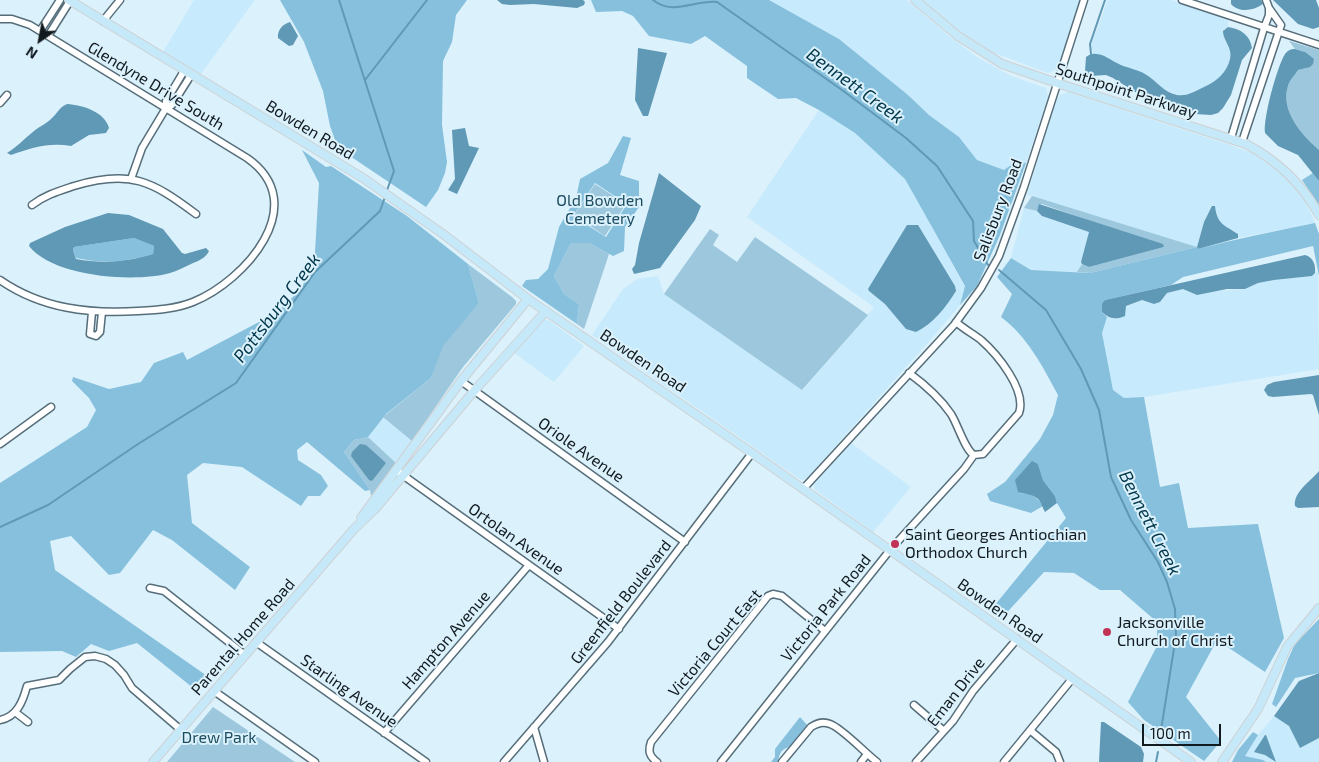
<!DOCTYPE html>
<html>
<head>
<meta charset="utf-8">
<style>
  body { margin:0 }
  #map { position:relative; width:1319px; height:762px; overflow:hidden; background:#dbf1fc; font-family:"Exo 2",sans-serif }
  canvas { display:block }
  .north { position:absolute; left:15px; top:15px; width:50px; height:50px; -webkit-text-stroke:4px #dbf1fc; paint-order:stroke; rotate:213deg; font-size:14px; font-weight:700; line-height:20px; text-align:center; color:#111a1f }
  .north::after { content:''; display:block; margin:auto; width:18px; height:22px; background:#111a1f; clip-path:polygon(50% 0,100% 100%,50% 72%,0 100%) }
  .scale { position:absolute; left:1142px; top:724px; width:79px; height:22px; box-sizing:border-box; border:2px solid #111a1f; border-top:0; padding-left:6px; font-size:15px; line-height:18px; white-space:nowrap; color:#111a1f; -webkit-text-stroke:4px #dbf1fc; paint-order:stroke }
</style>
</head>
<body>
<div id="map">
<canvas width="1319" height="762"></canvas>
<div class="north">N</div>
<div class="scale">100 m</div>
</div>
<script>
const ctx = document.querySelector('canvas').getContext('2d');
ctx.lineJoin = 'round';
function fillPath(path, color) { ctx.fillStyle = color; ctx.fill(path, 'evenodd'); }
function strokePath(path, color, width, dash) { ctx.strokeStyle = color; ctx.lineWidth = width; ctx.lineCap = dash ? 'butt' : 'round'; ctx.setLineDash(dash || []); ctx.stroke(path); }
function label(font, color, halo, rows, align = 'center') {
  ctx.font = font + ' "Exo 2",sans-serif'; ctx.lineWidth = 4; ctx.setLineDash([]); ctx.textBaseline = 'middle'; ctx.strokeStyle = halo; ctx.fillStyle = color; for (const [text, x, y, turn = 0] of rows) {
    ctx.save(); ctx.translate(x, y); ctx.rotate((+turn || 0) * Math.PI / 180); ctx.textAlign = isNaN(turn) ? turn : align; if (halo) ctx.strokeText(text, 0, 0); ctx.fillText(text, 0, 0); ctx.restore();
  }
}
const built = new Path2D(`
  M194,0H255L200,75L163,52Z
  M769,0H907L949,36L977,57L1011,76L1046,88L1048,97L1026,163L1017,162L1004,170L977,160L959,137L929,115L908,95L839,39Z
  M922,0H1081L1058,66L1055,70L1048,73L986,50L961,34Z
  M1108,0H1171L1228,20V27L1224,29V38L1231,53L1228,67L1221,77L1214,83L1185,95H1178L1163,89L1145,74L1094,54L1091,48L1092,42Z
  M1068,92L1230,145L1252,153L1277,170L1294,186L1306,202L1315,223L1238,238V234L1220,223L1216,216L1215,206L1204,222L1197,247L1027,195L1056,100L1060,95Z
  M819,110L855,133L905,179L965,287L960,305L933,337L806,479L801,480L592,335L623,289L637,279L658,276L664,294L803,390L874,307L747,217Z
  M1024,208L1037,211L1042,216L1089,232L1082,264L1077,272L1031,270L1011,258Z
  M1318,271L1319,369L1144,397L1124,398L1113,390L1102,333L1107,317L1113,319L1125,311L1126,306L1142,300L1154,304L1160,302L1167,293L1183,289L1192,293L1245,289L1258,283L1274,280L1312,276Z
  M544,320H548L584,346L554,382L513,352Z
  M383,417L412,441L396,463L368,437Z
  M851,443L911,487L873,532L814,489V485Z
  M1274,716L1289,726L1300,748L1319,738V762H1266L1263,760L1245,756L1258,735Z`);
const green = new Path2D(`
  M1289,41L1319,50V150C1302,135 1280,111 1288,86C1289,81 1295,75 1298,70L1306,68L1305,52L1295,49Z
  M595,184L626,204L605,236L574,215Z
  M1032,196L1197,247L1090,273L1077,272L1082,264L1089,267L1164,247L1042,204L1039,205L1037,211L1024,208Z
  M710,229L719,235L713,245L737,262L755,237L868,315L802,390L664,294Z
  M571,243H589L609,254L584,329L577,324L579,304L564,294L554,276Z
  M468,264L512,297L516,301V304L463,367L412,441L383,417L431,378L442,346L479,303Z
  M368,437L396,463L371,496L370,490L344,452L354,440Z
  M213,707L295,762H167Z`);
const forest = new Path2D(`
  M280,0H467L456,15L452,42L443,61L442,125L447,162L445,173L438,190L426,207L338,148L330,126L323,91L304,42Z
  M591,0H769L839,39L908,95L929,115L959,137L977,160L1004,170L1017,161L1026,163L1000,235L977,286L960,305L965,286L905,179L855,133L819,110L796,98L778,99L747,78V66L705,36L691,44L649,36L633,16L622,11L596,12Z
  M623,136L631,138L620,175L639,181V207L625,227L624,251L613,256L589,243H571L554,276L564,294L579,304L577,324L522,286L526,280L538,279L548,269L559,227L576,198L580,179L608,163ZM595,183L627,204L606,237L573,216Z
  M302,150L326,167L331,166L407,216L468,264L479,303L443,346L431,378L386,414L368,437L354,440L344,452L370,490L365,491L307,442L297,450L298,460L321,475L328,486L320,496H308L301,506L242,467L203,463L187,475L192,523L250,567L235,590L172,540L153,530L120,573L109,575L71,536L50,541L55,570L210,678L197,691L137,643L109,651L91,644L76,657L62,651L0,652V483L87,427L96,410L89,398L72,381L73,377L109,389L141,382L154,363L183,352L187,360L276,313L297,293L314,269L319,183Z
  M1313,173L1319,181V205L1302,180Z
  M1315,223L1319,234V276L1313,246L1183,277L1171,285L1105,300L1102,312L1107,317L1102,333L1113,390L1124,398L1144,397L1160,487L1179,483L1188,528L1258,524L1284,638L1265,672L1217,640L1186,697L1221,741L1204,761L1144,720L1128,702L1157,646V622L1120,590H1100L1074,573L1044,572L1001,619L990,611L1066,518L1057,503L1055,496L1043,480L1038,464L1020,493C1031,494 1038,497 1043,506L1031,513L990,501L987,494L1005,482L1040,439L1053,415L1058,395C1043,367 1027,336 1001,317L1012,294L997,277L1011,258L1031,270L1090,273L1197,247L1198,249C1236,239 1276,231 1315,223Z
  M134,238L154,246L153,254C124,262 105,264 76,258L73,250L74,247Z
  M1319,619V673L1295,678L1276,707L1272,704L1288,659L1295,644Z
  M800,717L808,726C804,731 800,737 795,742C785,752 781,745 778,762H771L775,757V749Z
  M1253,732L1258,735L1245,756L1263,760L1266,762H1232L1238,750Z`);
const water = new Path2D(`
  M497,0H583L585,2L584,5L577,8L534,4L510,5L502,4Z
  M1231,0H1261L1263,4C1253,11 1239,13 1231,4Z
  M1273,0H1316L1319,8V27L1313,29L1298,24Z
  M290,22L298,36L293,45L289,46L278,38C277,30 283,24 290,22Z
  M1228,27C1241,29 1250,35 1252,48L1242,60L1231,95L1223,108L1218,113L1211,115L1195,114L1168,101L1135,92L1113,78L1106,75L1090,76L1085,71L1086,57C1089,55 1092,53 1096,54C1104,54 1110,60 1117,63C1126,68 1137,69 1145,74C1157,81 1163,92 1177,95C1187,97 1197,90 1206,86C1217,81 1227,72 1230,59C1233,48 1223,41 1223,31Z
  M638,48L667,53L648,116H643L635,100Z
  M1295,49L1305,52L1314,59L1313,64L1310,67L1298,70C1295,75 1289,81 1288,86C1280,111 1302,135 1319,150V181L1298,155L1278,146L1265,133C1263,118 1277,67 1285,54C1288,50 1291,49 1295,49Z
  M67,104C83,105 105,112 109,128L106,133L89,135L71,146C50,142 30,148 11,155L7,153C19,145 23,140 34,131C40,126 48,123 53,117C58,112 60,107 67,104Z
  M465,128L469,146L479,148L457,194L448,190L455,179L452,130Z
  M659,173L701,206L695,220L660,268L634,274L632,269L635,265L639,243Z
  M1039,204L1163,244L1164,247L1089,267L1082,264L1081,262L1089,232L1042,216L1037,211Z
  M1212,206H1215C1217,224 1224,225 1238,234V238L1198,249L1197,247L1204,222Z
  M108,213L129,215L163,229L182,253L185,254L206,248L209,251C206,258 198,261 191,264C184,267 177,271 170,273C135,283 53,277 29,246L30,243L65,227ZM134,238L154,246L153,254C126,262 103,264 76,259L73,250L74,247Z
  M907,225H918L955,286L956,291C946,307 933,324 916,332L906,329L885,304L869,291L868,289Z
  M1305,255C1313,257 1316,265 1315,273L1312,276L1274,280L1258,283L1245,289H1227L1197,295L1183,289L1167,293L1160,302L1154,304L1142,300L1126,306L1125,316C1116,320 1109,319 1102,312V304L1105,300Z
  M1319,375V415L1313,395L1311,394L1273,397L1268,396L1264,390L1267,385L1274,382Z
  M360,444L366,445L386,463L372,481L369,480L351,456L352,452Z
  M1032,461L1038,464L1043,480L1055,496L1057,503L1045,512C1043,509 1042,504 1039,500C1035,495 1025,494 1018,492L1015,480Z
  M1319,471V507L1298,508L1295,506C1293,492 1311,481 1319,471Z
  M1319,673V738L1300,748L1289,726L1274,716L1299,681Z
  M1101,722H1104L1141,747L1144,754L1143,762H1099Z
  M1265,735H1266L1276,762L1265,755L1254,752Z`);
const stream = new Path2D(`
  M339,0L394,171L386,193
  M653,0C673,16 694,0 717,2L842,90L906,138L937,166L973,221L974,241L988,265
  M1091,54L1090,44L1105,0
  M365,80L427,0
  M999,270L1046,310L1081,369L1099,410L1111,477L1131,520L1158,562L1167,582L1175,609L1176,636L1161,730
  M0,527L48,505L138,444L236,383L315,272L380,211L385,197
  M1156,762L1158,752`);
const minor = new Path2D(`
  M1182,0L1319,45
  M0,19H12L30,25L247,158C313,204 245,281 193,302C175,309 157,310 138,311C89,314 42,309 0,280
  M103,21L120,0
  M40,31L60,0
  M48,36L70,1
  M0,103L7,95
  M166,108V101L184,71
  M1231,138L1264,28L1269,15V8
  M1242,142L1281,25L1269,8L1266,0
  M131,179L142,148L166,108L172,105L191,75
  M32,205C45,195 59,191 74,186C130,169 152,181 196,214
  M92,312L90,334L96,336L100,332L102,312
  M956,322C964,329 973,334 981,340C997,354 1027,390 1019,413L983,454L974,455
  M909,373C924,384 940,398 951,414C958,425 965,450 974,455
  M461,381L685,542
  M0,444L51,407
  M397,471L619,629
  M803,489L954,325L981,288L999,256L1024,187L1084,0
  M150,588L164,591L245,655
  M256,642L426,762
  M214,691L315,762
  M914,705L944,731
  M15,712L28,722
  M0,720C17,717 23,701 27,686L59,680L70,669L85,657L95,656L106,659L115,665L124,675L132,688L181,730
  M534,727L544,762
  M1031,731L1056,752L1060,762
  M384,733L529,565
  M504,762L608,642L752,453
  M657,762C649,756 648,751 651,742L768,596L773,594L782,596L825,631
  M721,762L890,550L964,469L974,455
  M782,762L811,727C817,723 823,721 830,724C842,728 865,753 877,762
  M861,762L867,754
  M916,762L953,721L973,691L1017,639
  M1004,762L1072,679`);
const major = new Path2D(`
  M69,0L363,178L443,234L528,299L752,453L1191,762
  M915,0L958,36L1002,64L1057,83L1246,144C1278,161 1302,183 1319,215
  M361,518L461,381L528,299
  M153,762L354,529L375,509L474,391L546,311
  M1222,762L1258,709L1287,647L1319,608`);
const markers = [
  [895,544,5,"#c23256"],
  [1107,632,5,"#c23256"]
];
const streetNames = [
  ["Glendyne Drive South",156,86,31],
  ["Southpoint Parkway",1126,91,18],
  ["Bowden Road",310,130,31],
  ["Salisbury Road",998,210,-69],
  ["Bowden Road",643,361,34],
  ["Oriole Avenue",581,450,35],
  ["Ortolan Avenue",516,539,35],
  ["Greenfield Boulevard",621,602,-52],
  ["Victoria Park Road",826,608,-51],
  ["Bowden Road",1000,611,35],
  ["Parental Home Road",243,637,-49],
  ["Hampton Avenue",446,640,-49],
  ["Victoria Court East",715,643,-50],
  ["Starling Avenue",349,691,35],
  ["Eman Drive",956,692,-52]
];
const parkNames = [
  ["Old Bowden",600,201],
  ["Cemetery",600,219],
  ["Drew Park",219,738]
];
const poiNames = [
  ["Saint Georges Antiochian",905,535],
  ["Orthodox Church",905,553],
  ["Jacksonville",1117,623],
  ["Church of Christ",1117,641]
];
const waterNames = [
  ["Bennett Creek",855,86,36],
  ["Pottsburg Creek",277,308,-53],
  ["Bennett Creek",1150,523,63]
];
fillPath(built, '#c7eafc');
fillPath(green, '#9cc7dd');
fillPath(forest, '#86c0dd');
fillPath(water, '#6099b5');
strokePath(stream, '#6099b5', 2);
strokePath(minor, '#566e7a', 9);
strokePath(major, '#cfd1d2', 10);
strokePath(minor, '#fff', 6);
strokePath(major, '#c6e9fa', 8);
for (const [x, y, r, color] of markers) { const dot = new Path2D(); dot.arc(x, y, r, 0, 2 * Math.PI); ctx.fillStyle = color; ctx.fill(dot); strokePath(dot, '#dbf1fc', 2); }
label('16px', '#111a1f', '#dbf1fc', streetNames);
label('16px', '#1c4c60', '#dbf1fc', parkNames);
label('16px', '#111a1f', '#dbf1fc', poiNames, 'left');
label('italic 18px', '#02374b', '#dbf1fc', waterNames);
</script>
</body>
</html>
